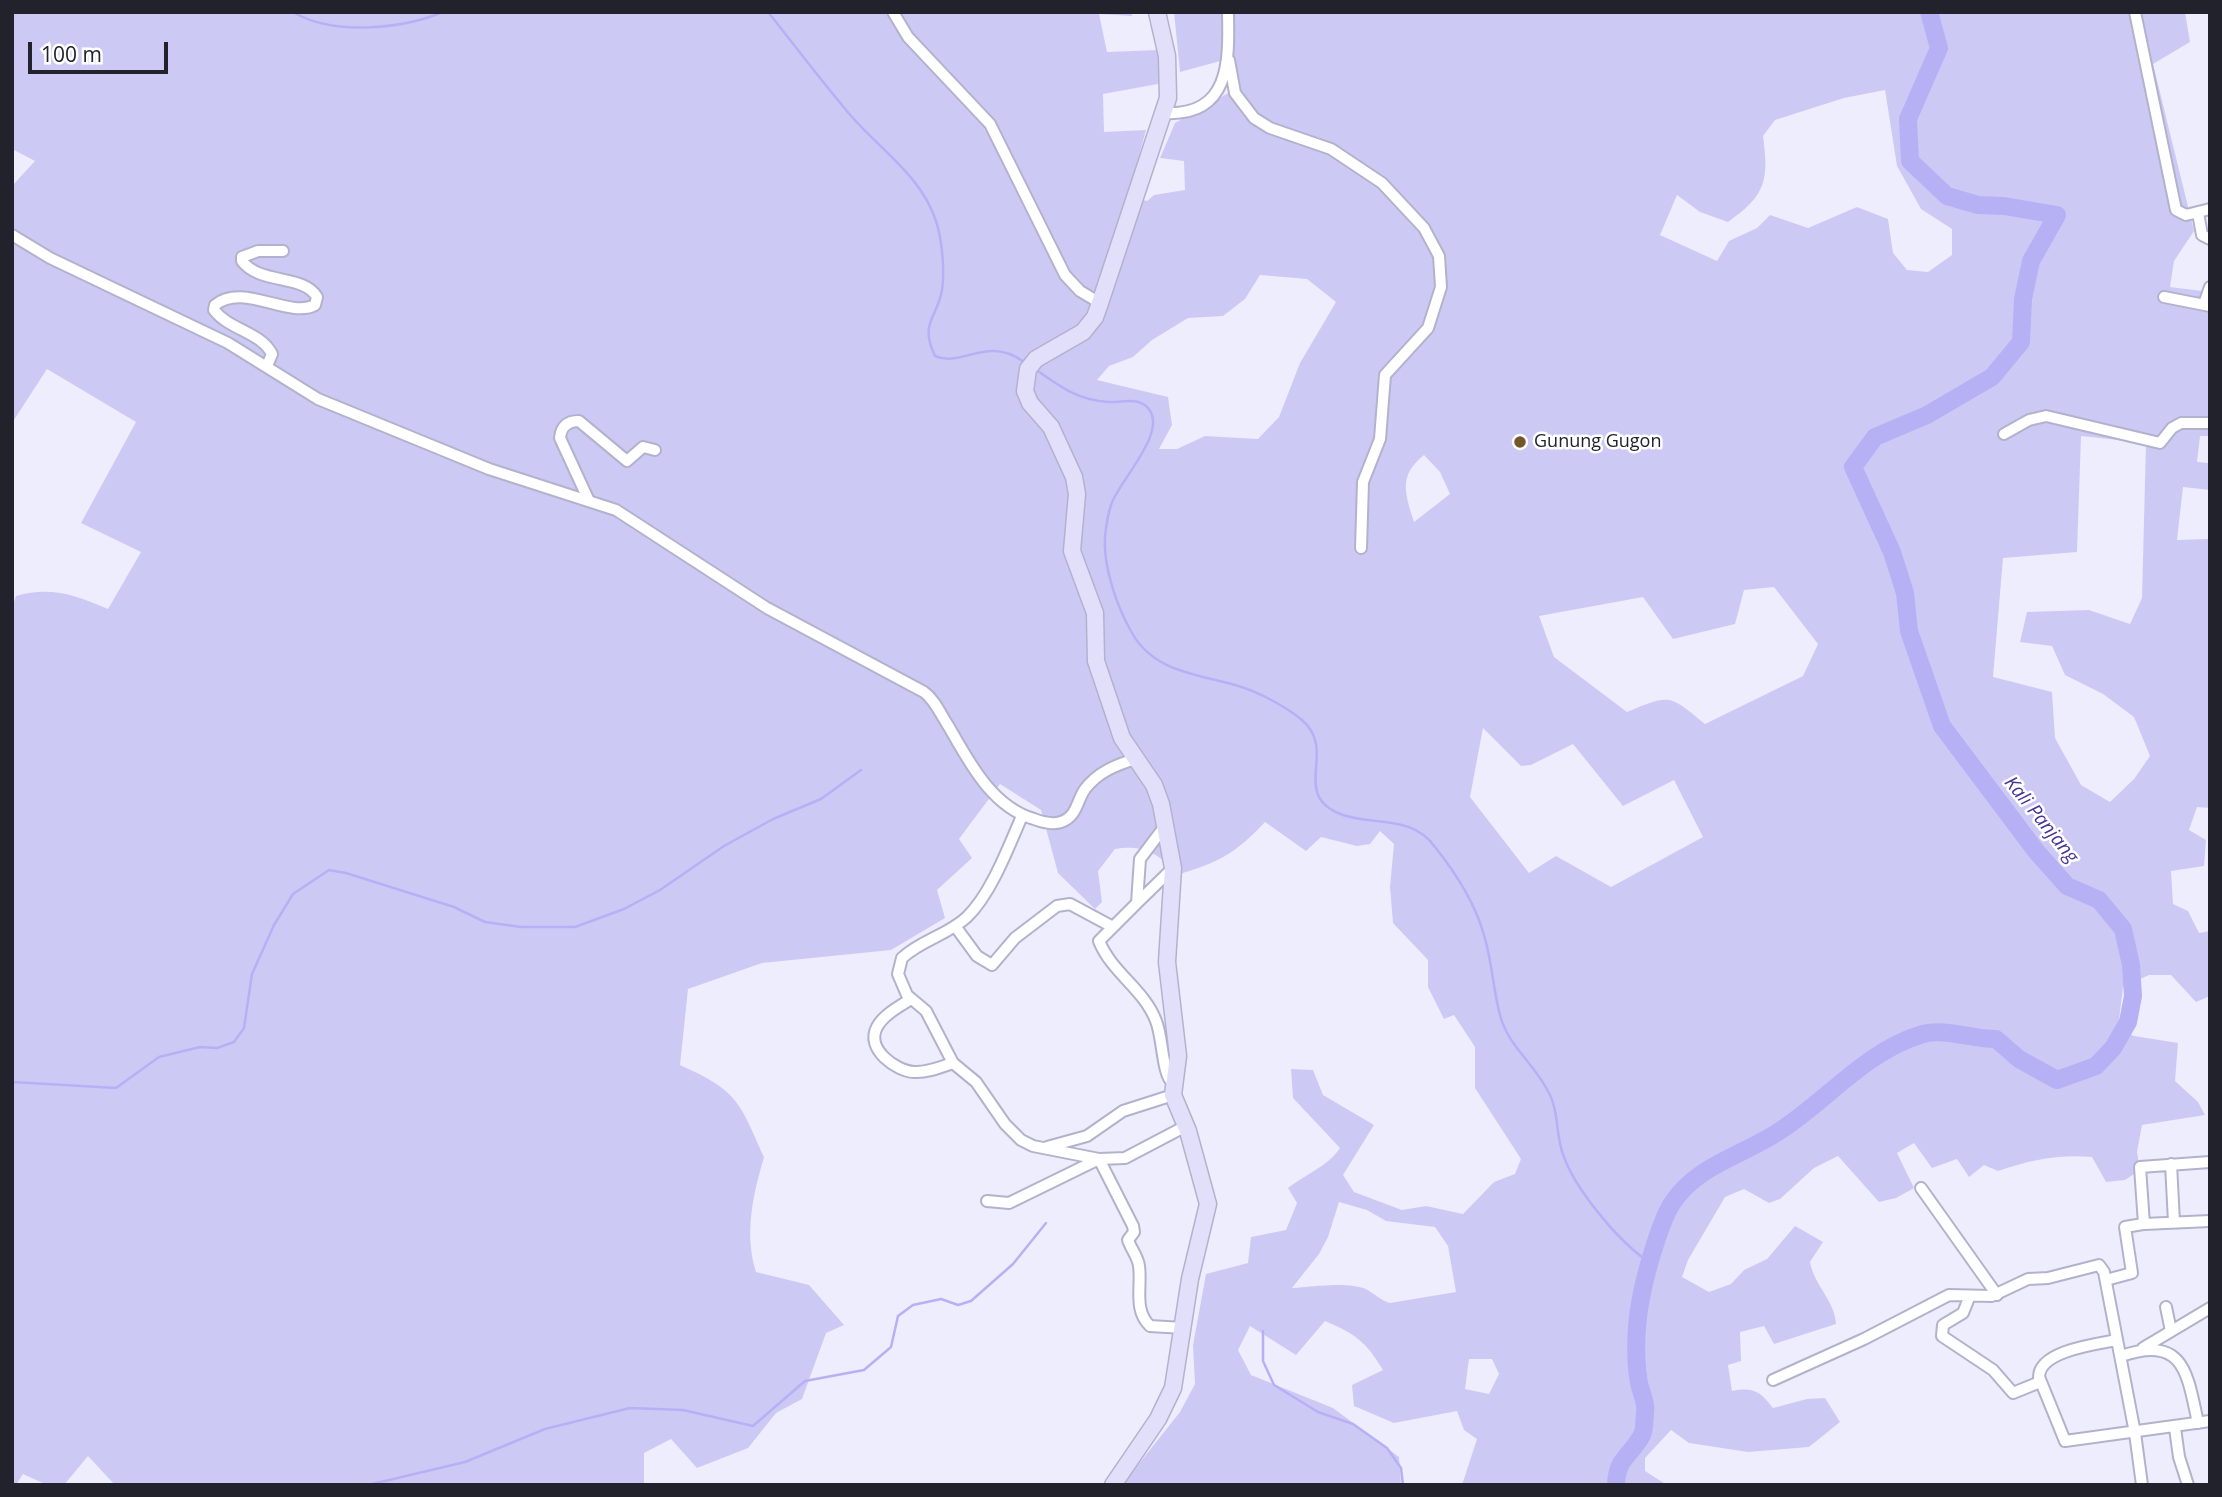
<!DOCTYPE html>
<html>
<head>
<meta charset="utf-8">
<style>
  body { margin:0 }
  #map { position:relative; width:2222px; height:1497px; overflow:hidden; background:#eeedfe; font-family:"Open Sans",sans-serif }
  canvas { display:block }
  .frame { position:absolute; inset:0; border:14px solid #22222c; pointer-events:none }
  .scale { position:absolute; left:28px; top:42px; width:140px; height:32px; box-sizing:border-box; border:4px solid #22222c; border-top:0; padding-left:9px; font-size:21px; line-height:24px; white-space:nowrap; color:#22222c; -webkit-text-stroke:5px #fff; paint-order:stroke }
</style>
</head>
<body>
<div id="map">
<canvas width="2222" height="1497"></canvas>
<div class="frame"></div>
<div class="scale">100 m</div>
</div>
<script>
const ctx = document.querySelector('canvas').getContext('2d');
ctx.lineJoin = 'round';
function fillPath(path, color) { ctx.fillStyle = color; ctx.fill(path, 'evenodd'); }
function strokePath(path, color, width, dash) { ctx.strokeStyle = color; ctx.lineWidth = width; ctx.lineCap = dash ? 'butt' : 'round'; ctx.setLineDash(dash || []); ctx.stroke(path); }
function label(font, color, halo, rows, align = 'center') {
  ctx.font = font + ' "Open Sans",sans-serif'; ctx.lineWidth = 5; ctx.setLineDash([]); ctx.textBaseline = 'middle'; ctx.strokeStyle = halo; ctx.fillStyle = color; for (const [text, x, y, turn = 0] of rows) {
    ctx.save(); ctx.translate(x, y); ctx.rotate((+turn || 0) * Math.PI / 180); ctx.textAlign = isNaN(turn) ? turn : align; if (halo) ctx.strokeText(text, 0, 0); ctx.fillText(text, 0, 0); ctx.restore();
  }
}
const green = new Path2D(`
  M12,12H1131L1132,16L1099,14L1107,52L1159,50L1158,84L1103,94L1104,132L1146,130L1128,196L1147,201L1154,195L1185,190L1184,161L1160,158L1175,123L1232,91L1224,60L1180,72L1174,12H2185L2190,42L2153,64L2194,231L2174,261L2170,287L2210,292V436H2200L2197,462L2210,463V490L2183,487L2177,540L2208,539L2210,808L2197,807L2189,830L2206,840L2204,866L2171,871L2173,904L2188,911L2199,933L2210,931V996L2196,1002L2171,975H2149L2123,987L2118,1028L2134,1036L2178,1043L2175,1081L2198,1102L2205,1115L2142,1125L2137,1152L2140,1170L2125,1180L2106,1182L2092,1157C2059,1154 2030,1160 1998,1171L1984,1165L1969,1177L1957,1159L1932,1168L1914,1143L1897,1153L1914,1188L1896,1198L1879,1202L1838,1156L1814,1168L1780,1199L1769,1203L1744,1189L1725,1197L1688,1260L1682,1277L1709,1292L1731,1284L1744,1270L1767,1259L1795,1226L1823,1242L1810,1262C1814,1285 1835,1301 1836,1324L1774,1344L1764,1326L1740,1332L1741,1361L1728,1365L1732,1391C1753,1387 1760,1391 1773,1408L1807,1399L1825,1398L1840,1422L1809,1447L1748,1452L1689,1443L1671,1430L1645,1458V1471L1667,1485H1462L1477,1439L1464,1430L1457,1411L1394,1423L1354,1406L1352,1385L1383,1370C1366,1342 1356,1334 1325,1321L1296,1355L1250,1326L1238,1350L1251,1375L1333,1408L1399,1457L1401,1485H1122L1180,1412L1195,1384L1193,1345L1206,1274L1248,1263L1251,1237L1286,1230L1297,1203L1288,1188C1306,1174 1328,1166 1340,1148L1293,1098L1291,1069L1313,1070L1323,1095L1374,1125L1343,1175L1354,1192L1402,1210L1426,1206L1463,1214L1494,1182L1515,1174L1521,1159L1475,1088V1047L1454,1015L1444,1019L1428,987V960L1393,923L1390,887L1394,844L1380,831L1370,844L1357,846L1321,837L1306,851L1265,822C1235,854 1219,862 1177,875C1160,854 1144,844 1115,849L1098,871L1102,902L1095,909L1058,873L1041,810L1000,784L959,839L972,858L937,890L945,918L891,950L762,963L688,989L680,1065C738,1091 739,1101 764,1157C753,1195 744,1233 756,1272L809,1285L844,1325L826,1333L802,1399L776,1413L748,1448L697,1468L671,1439L644,1453V1485H115L88,1456L64,1485H47L23,1474L16,1485H12V608L16,596C50,586 76,595 108,609L141,552L81,523L136,422L47,369L12,423V186L35,161L12,149ZM1885,90L1897,166L1921,209L1952,229V255L1928,272L1907,270L1893,253L1888,219L1857,207L1808,228L1770,215L1757,228L1729,241L1717,261L1660,235L1677,195L1700,212L1728,222C1766,195 1769,181 1763,136L1775,120L1844,98ZM1260,275L1307,279L1336,302L1300,363L1279,417L1258,439L1205,436L1177,449H1159L1172,425L1168,397L1097,380L1109,366L1133,357L1152,340L1188,318L1223,316L1245,299ZM2081,436L2146,443L2142,598L2130,624L2089,610L2027,612L2020,642L2052,646L2065,675L2103,694L2134,717L2150,756L2134,779L2110,802L2081,785L2055,738L2052,692L1993,677L2003,558L2077,552ZM1424,455L1440,472L1450,494L1414,522C1405,493 1398,476 1424,455ZM1774,587L1818,644L1803,676L1705,724C1669,694 1670,694 1627,712L1554,657L1539,616L1643,597L1673,639L1735,624L1744,590ZM1483,728L1521,766L1531,765L1573,744L1623,806L1674,780L1703,837L1611,887L1556,856L1529,873L1470,797ZM1339,1202L1367,1210L1386,1221L1435,1227L1448,1246L1456,1292L1390,1303C1380,1300 1375,1294 1366,1289C1347,1281 1312,1287 1292,1288L1319,1254L1328,1237ZM1469,1359H1492L1499,1374L1489,1394L1465,1389Z`);
const stream = new Path2D(`
  M293,12C333,36 402,29 443,12
  M768,12C796,47 823,83 852,117C882,151 921,176 936,221C942,239 945,271 942,290C937,319 919,323 935,356C962,368 987,335 1024,362
  M1035,369C1060,387 1078,400 1109,402C1120,403 1136,397 1146,406C1172,429 1119,480 1111,505C1108,514 1106,527 1105,537C1103,567 1117,607 1132,633C1154,672 1197,674 1235,685C1257,691 1285,706 1302,720C1339,752 1288,795 1343,815C1376,826 1412,815 1435,847C1455,872 1475,903 1484,935C1492,961 1493,989 1500,1015C1508,1047 1535,1063 1550,1095C1558,1112 1556,1126 1560,1143C1567,1182 1618,1241 1650,1263
  M12,1082L116,1088L159,1057L200,1047L217,1048L234,1042L244,1028L252,974L274,925L293,894L329,870L346,873L454,907L485,922L521,927H575L624,909L660,890L724,846L773,819L821,799L861,770
  M1263,1331V1361L1274,1385L1318,1412L1353,1424L1387,1448L1401,1468L1403,1485
  M368,1485L465,1462L545,1429L630,1408L683,1410L753,1426L805,1381L864,1370L891,1347L898,1316L913,1305L941,1299L958,1305L971,1301L1013,1264L1046,1223`);
const river = new Path2D(`
  M1616,1485C1617,1457 1631,1456 1642,1435C1645,1429 1644,1420 1645,1414C1647,1403 1641,1393 1639,1383C1634,1355 1636,1321 1642,1293C1646,1272 1661,1219 1673,1202C1698,1165 1743,1155 1778,1132C1827,1101 1865,1051 1923,1034C1944,1028 1972,1039 1996,1039L2019,1059L2057,1080L2096,1066L2113,1048L2128,1022L2133,996L2131,965L2123,929L2099,900L2067,886L2036,851L1942,726L1909,631L1905,593L1892,552L1853,467L1875,437L1927,415L1992,377L2021,342L2023,299L2031,261L2057,215L2004,206L1978,205L1947,196L1910,161L1908,119L1939,48L1929,12`);
const street = new Path2D(`
  M893,12L908,37L990,124L1065,275L1080,291L1100,303
  M2135,12L2176,210L2186,215L2210,209
  M1229,60L1235,93L1254,118L1270,128L1331,149L1382,183L1424,228L1439,256L1441,287L1428,328L1385,375L1380,439L1363,482L1361,548
  M1164,113C1231,117 1229,60 1228,12
  M2198,213L2202,235L2210,239
  M12,235L50,258L228,343L318,399L489,469L616,510L767,608L924,692C935,700 941,715 949,727C969,762 992,807 1034,819C1042,822 1052,825 1061,822C1077,817 1077,800 1085,789C1098,772 1116,765 1135,759
  M2164,297L2210,306
  M2204,304L2210,287
  M267,366L272,354C261,332 229,330 214,310L215,305C243,282 289,319 315,305L317,297C304,274 260,285 242,261V257L258,251H283
  M2004,434L2029,420L2046,416L2160,443L2172,428L2181,423H2210
  M589,501L560,438C561,427 567,421 579,421L627,461L643,447L655,450
  M1022,816C1009,846 991,894 967,917C948,935 921,940 902,958L898,974L907,995L926,1011L953,1063L976,1082L1005,1124L1021,1140L1033,1146L1099,1159L1125,1158L1186,1126
  M1165,826L1140,859L1137,903L1099,941C1112,973 1144,989 1156,1021C1163,1037 1162,1076 1173,1083
  M1137,903L1173,868
  M955,926L977,956L992,965L1015,938L1057,906L1070,904L1111,926
  M911,999C900,1006 883,1015 877,1027C865,1049 896,1071 914,1072C927,1073 941,1067 953,1063
  M1047,1147L1087,1136L1123,1111L1173,1095
  M2210,1162L2140,1167L2144,1224L2210,1221
  M2171,1164L2174,1222
  M1921,1188L1997,1295
  M987,1201L1009,1203L1099,1159L1133,1226L1134,1232L1128,1240C1131,1249 1138,1257 1139,1266C1142,1286 1133,1310 1150,1326L1183,1328
  M2106,1280L2132,1273L2125,1227L2143,1224
  M1969,1298L1963,1313L1943,1325L1942,1336L1993,1370L2013,1393L2040,1382
  M2166,1307L2171,1331
  M2117,1340C2096,1344 2039,1351 2039,1377L2065,1441L2210,1421
  M2143,1348L2210,1308
  M2121,1356C2184,1335 2187,1372 2198,1423
  M1773,1380L1864,1339L1949,1295L1992,1296L2028,1279L2048,1278L2099,1265L2104,1272L2135,1433L2142,1485
  M2175,1428L2179,1457L2188,1485`);
const secondary = new Path2D(`
  M1113,1485L1158,1419L1173,1388L1190,1279L1208,1204L1188,1131L1173,1095L1178,1056L1167,962L1173,868L1161,804L1154,785L1122,738L1096,661L1095,613L1072,551L1077,494L1074,477L1051,427L1030,403L1025,391L1028,369L1036,359L1083,332L1095,317L1100,303L1168,98L1167,56L1157,12`);
const markers = [
  [1520,442,7,"#73572a"]
];
const poiNames = [
  ["Gunung Gugon",1534,442]
];
const waterNames = [
  ["Kali Panjang",2041,820,51]
];
fillPath(green, '#cccaf5');
strokePath(stream, '#b6b1f5', 2.5);
strokePath(river, '#b6b1f5', 18);
strokePath(street, '#b3b2cc', 14);
strokePath(secondary, '#b3b2cc', 19);
strokePath(street, '#fff', 10);
strokePath(secondary, '#e2dffb', 16);
for (const [x, y, r, color] of markers) { const dot = new Path2D(); dot.arc(x, y, r, 0, 2 * Math.PI); ctx.fillStyle = color; ctx.fill(dot); strokePath(dot, '#fff', 2.5); }
label('18px', '#22222c', '#fff', poiNames, 'left');
label('italic 19px', '#493595', '#fff', waterNames);
</script>
</body>
</html>
